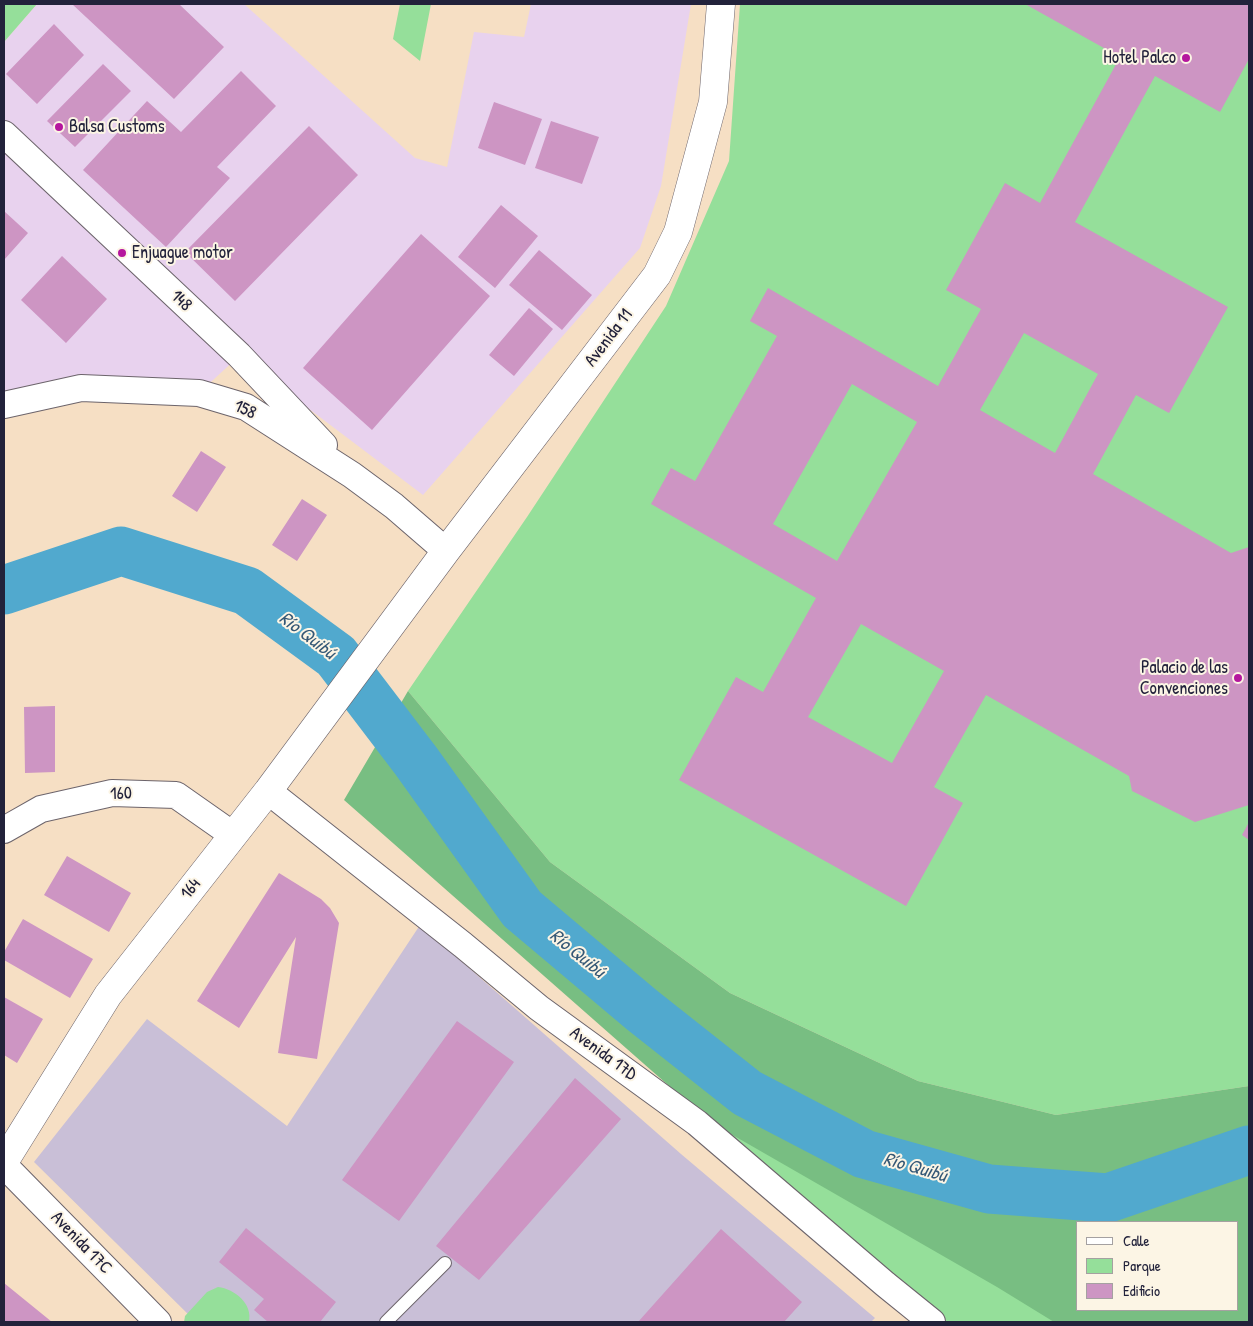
<!DOCTYPE html>
<html>
<head>
<meta charset="utf-8">
<style>
  body { margin:0 }
  #map { position:relative; width:1253px; height:1326px; overflow:hidden; background:#f6dfc4; font-family:"Patrick Hand",sans-serif }
  canvas { display:block }
  .frame { position:absolute; inset:0; border:5px solid #22223b; pointer-events:none }
  .legend { position:absolute; left:1076px; top:1221px; width:162px; height:90px; box-sizing:border-box; background:#fcf5e5; border:1px solid #a5a1a1; margin:0; padding:6px 9px; list-style:none; font-size:15px; color:#22223b }
  .legend li { display:flex; align-items:center; gap:10px; height:25px }
  .legend b { width:25px; border:1px solid #a5a1a1 }
</style>
</head>
<body>
<div id="map">
<canvas width="1253" height="1326"></canvas>
<div class="frame"></div>
<ul class="legend">
<li><b style="height:6px;background:#fff"></b>Calle</li>
<li><b style="height:14px;background:#95df9a"></b>Parque</li>
<li><b style="height:14px;background:#cd95c3"></b>Edificio</li>
</ul>
</div>
<script>
const ctx = document.querySelector('canvas').getContext('2d');
ctx.lineJoin = 'round';
function fillPath(path, color) { ctx.fillStyle = color; ctx.fill(path, 'evenodd'); }
function strokePath(path, color, width, dash) { ctx.strokeStyle = color; ctx.lineWidth = width; ctx.lineCap = dash ? 'butt' : 'round'; ctx.setLineDash(dash || []); ctx.stroke(path); }
function label(font, color, halo, rows, align = 'center') {
  ctx.font = font + ' "Patrick Hand",sans-serif'; ctx.lineWidth = 4; ctx.setLineDash([]); ctx.textBaseline = 'middle'; ctx.strokeStyle = halo; ctx.fillStyle = color; for (const [text, x, y, turn = 0] of rows) {
    ctx.save(); ctx.translate(x, y); ctx.rotate((+turn || 0) * Math.PI / 180); ctx.textAlign = isNaN(turn) ? turn : align; if (halo) ctx.strokeText(text, 0, 0); ctx.fillText(text, 0, 0); ctx.restore();
  }
}
const built = new Path2D(`
  M37,4H244L415,158L447,167L474,32L524,37L531,4H691L661,186L640,248L423,495L239,356L199,393L4,405V42Z`);
const industrial = new Path2D(`
  M420,925L681,1154L875,1318L871,1322H196L34,1162L147,1019L287,1126Z`);
const green = new Path2D(`
  M4,4H37L4,42Z
  M400,4H431L420,61L393,39Z
  M740,4H1249V1086L1056,1115L918,1081L730,993L550,862L408,691L527,517L666,306L729,161Z
  M710,1122L1249,1178V1322H932ZM1077,1222H1237V1310H1077Z
  M218,1287C235,1289 253,1304 249,1322H184L185,1316L207,1292Z`);
const forest = new Path2D(`
  M408,691L550,862L730,993L918,1081L1056,1115L1249,1086V1322H1054L997,1287L710,1122L344,800ZM1077,1222H1237V1310H1077Z`);
const river = new Path2D(`
  M4,590L121,551L247,591L336,656L416,761L522,909L642,1010L747,1093L864,1154L989,1189L1108,1198L1249,1150`);
const building = new Path2D(`
  M72,4H179L224,47L174,99Z
  M1025,4H1249V59L1220,112L1155,76L1075,222L1228,307L1169,413L1136,395L1093,474L1231,553L1249,547V805L1195,822L1132,791L1129,776L986,695L934,787L963,803L906,906L679,780L736,677L763,692L816,598L651,504L671,468L695,481L777,336L750,321L768,288L938,386L981,309L946,290L1005,183L1040,203L1120,57ZM1024,333L1098,374L1055,453L980,410ZM852,384L917,422L837,561L773,524ZM861,624L944,671L892,763L808,717Z
  M54,24L84,55L37,104L6,74Z
  M103,64L131,91L75,147L47,121Z
  M241,71L276,106L217,167L230,178L166,247L83,170L147,101L181,132Z
  M494,102L542,119L525,165L478,148Z
  M551,121L599,137L582,184L535,168Z
  M309,126L358,175L235,301L185,252Z
  M501,205L538,236L495,288L458,257Z
  M4,211L28,233L4,260Z
  M421,234L490,296L372,430L303,368Z
  M539,250L592,295L562,330L509,285Z
  M62,256L107,299L66,343L21,300Z
  M529,308L553,329L514,376L489,355Z
  M201,451L226,467L197,512L172,496Z
  M302,499L327,515L297,561L272,545Z
  M55,706V772L25,773L24,707Z
  M1249,822V840L1242,835Z
  M67,856L131,893L109,932L44,895Z
  M279,873L321,899L330,908L339,923L317,1059L278,1053L296,937L239,1028L197,1001Z
  M23,919L93,959L70,998L4,960V952Z
  M4,997L43,1019L17,1063L4,1055Z
  M457,1021L514,1062L399,1221L342,1180Z
  M575,1078L621,1119L479,1280L436,1246Z
  M246,1228L336,1302L320,1322H268L254,1310L264,1299L219,1262Z
  M721,1229L802,1302L784,1322H638Z
  M4,1283L52,1322H4Z`);
const service = new Path2D(`
  M386,1322L445,1263`);
const minor = new Path2D(`
  M4,134L239,355L324,445
  M4,405L81,388L199,393L246,407L352,475L394,506L446,551
  M268,791L463,945L539,1008L697,1123L885,1284L932,1322
  M4,830L41,809L112,793L176,795L233,835
  M4,1165L158,1322`);
const tertiary = new Path2D(`
  M4,1162L108,995L268,791L446,551L657,275L678,232L713,102L721,4`);
const markers = [
  [1186,58,5,"#b5179e"],
  [59,127,5,"#b5179e"],
  [122,253,5,"#b5179e"],
  [1238,678,5,"#b5179e"]
];
const poiNames = [
  ["Hotel Palco",1176,58],
  ["Balsa Customs",69,127,"left"],
  ["Enjuague motor",132,253,"left"],
  ["Palacio de las",1228,668],
  ["Convenciones",1228,689]
];
const streetNames = [
  ["148",181,301,43],
  ["Avenida 11",609,338,-53],
  ["158",245,410,25],
  ["160",121,794,-2],
  ["164",191,889,-52],
  ["Avenida 17D",603,1054,36],
  ["Avenida 17C",81,1243,46]
];
const waterNames = [
  ["Río Quibú",307,636,37],
  ["Río Quibú",577,954,39],
  ["Río Quibú",915,1168,16]
];
fillPath(built, '#e8d2ee');
fillPath(industrial, '#c9bfd7');
fillPath(green, '#95df9a');
fillPath(forest, '#78be82');
strokePath(river, '#51a9ce', 49);
fillPath(building, '#cd95c3');
strokePath(service, '#6c646b', 14);
strokePath(minor, '#6c646b', 28);
strokePath(tertiary, '#6c646b', 29);
strokePath(service, '#fff', 12);
strokePath(minor, '#fff', 26);
strokePath(tertiary, '#fff', 28);
for (const [x, y, r, color] of markers) { const dot = new Path2D(); dot.arc(x, y, r, 0, 2 * Math.PI); ctx.fillStyle = color; ctx.fill(dot); strokePath(dot, '#fcf5e5', 2); }
label('18px', '#22223b', '#fcf5e5', poiNames, 'right');
label('18px', '#22223b', '#fcf5e5', streetNames);
label('italic 19px', '#355876', '#fcf5e5', waterNames);
</script>
</body>
</html>
